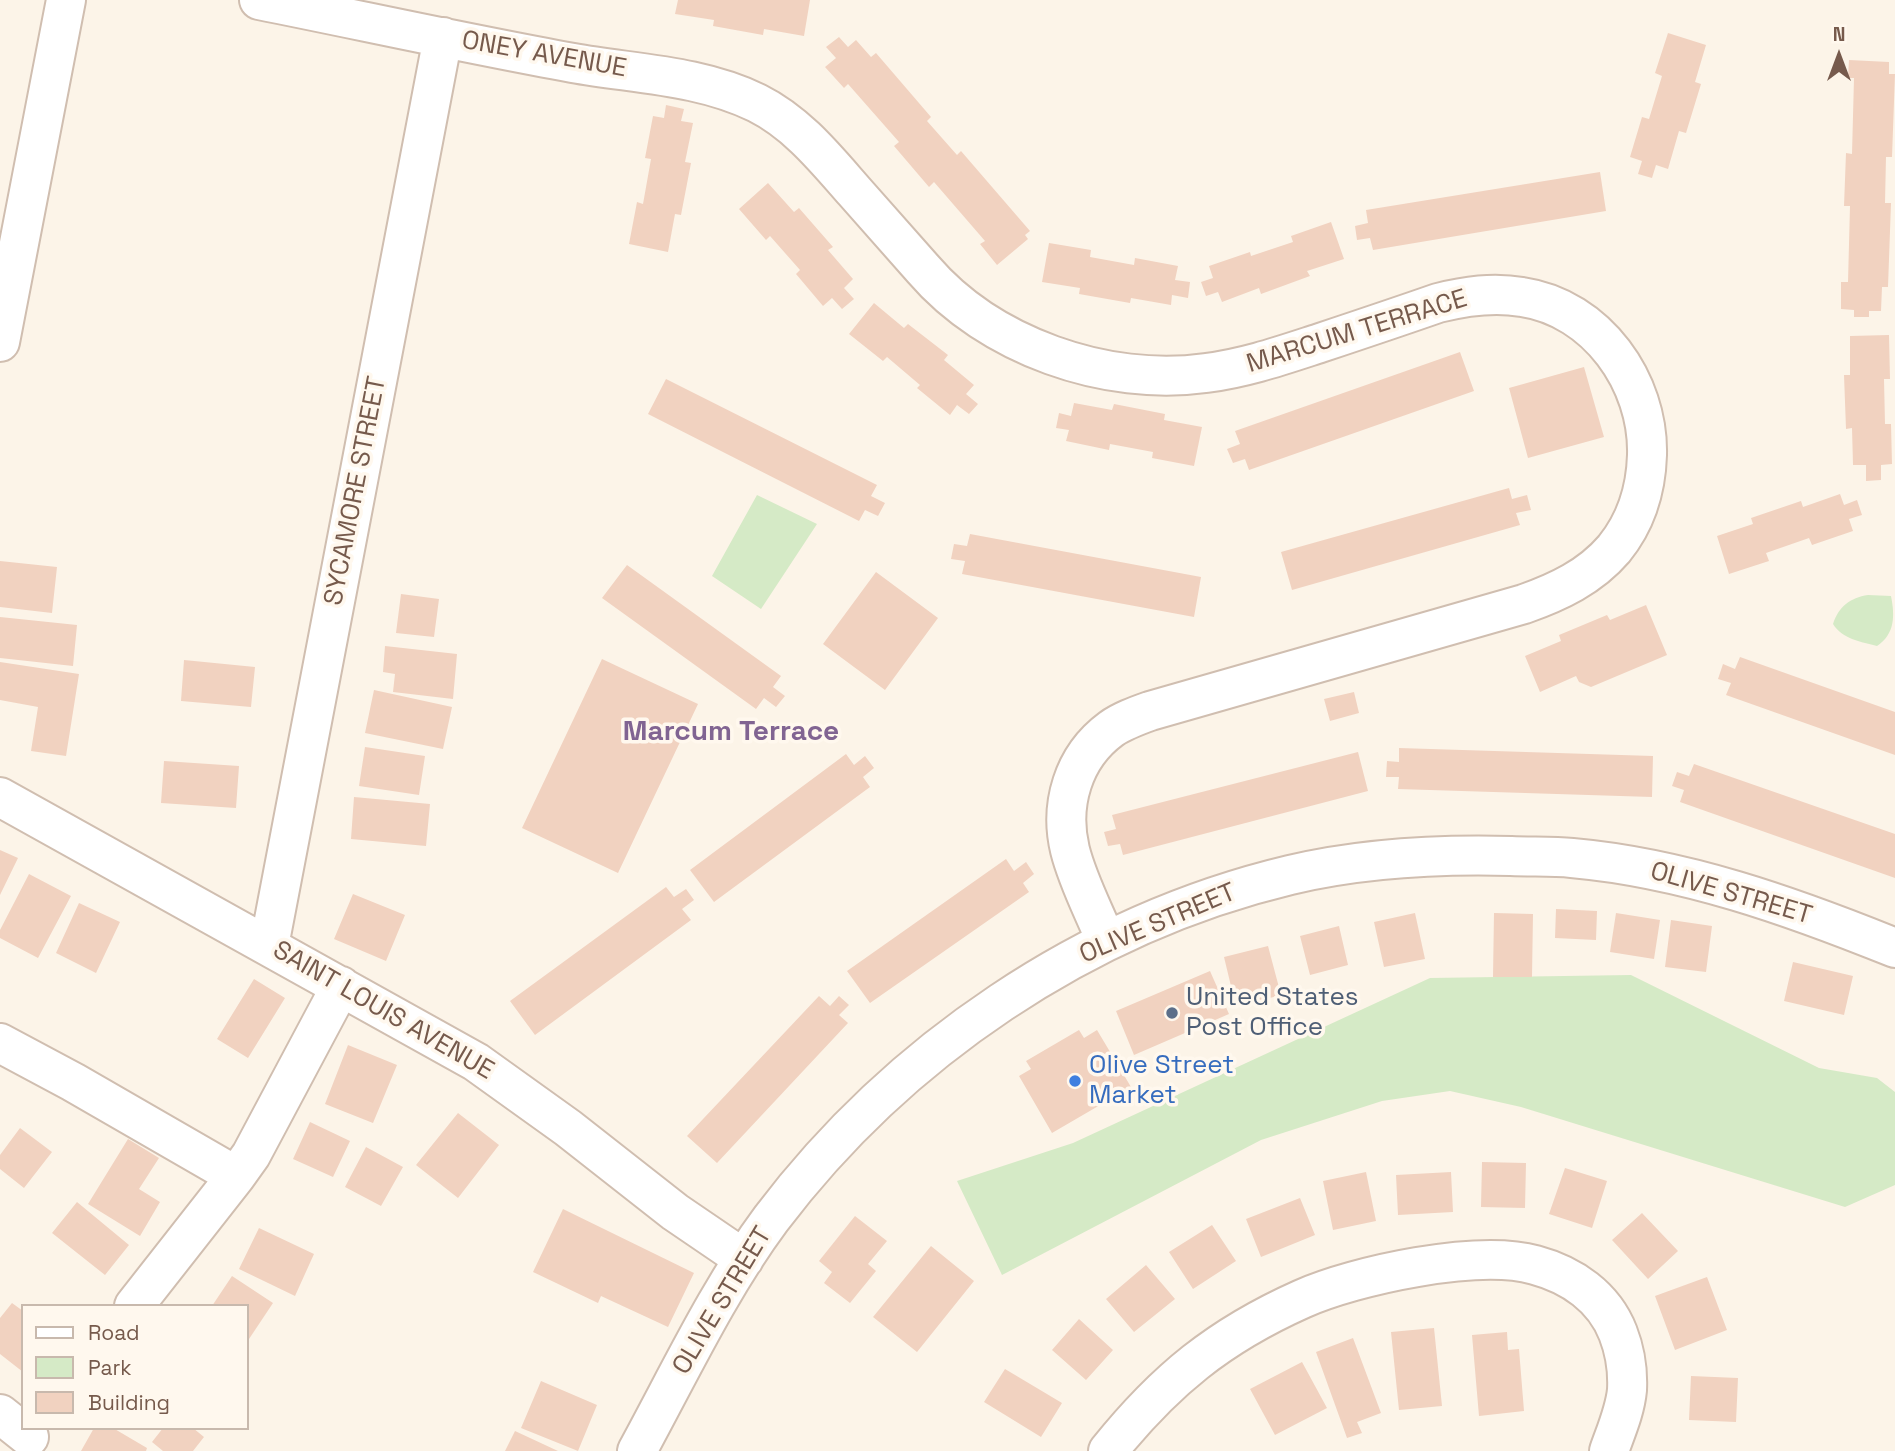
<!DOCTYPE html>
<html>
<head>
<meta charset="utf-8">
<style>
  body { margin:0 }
  #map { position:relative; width:1895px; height:1451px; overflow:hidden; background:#fcf4e8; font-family:"Space Grotesk",sans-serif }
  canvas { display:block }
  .legend { position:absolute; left:21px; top:1304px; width:228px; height:126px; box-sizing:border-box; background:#fff8ee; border:2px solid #c8b9ad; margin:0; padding:9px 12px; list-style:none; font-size:21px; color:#765a4c }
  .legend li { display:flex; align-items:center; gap:14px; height:35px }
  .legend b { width:35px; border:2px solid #c8b9ad }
  .north { position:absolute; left:1804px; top:21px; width:70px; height:70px; -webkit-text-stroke:5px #fff8ee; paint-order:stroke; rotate:0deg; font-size:19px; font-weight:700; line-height:28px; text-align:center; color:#765a4c }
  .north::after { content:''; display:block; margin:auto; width:24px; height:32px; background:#765a4c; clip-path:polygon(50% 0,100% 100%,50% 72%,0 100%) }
</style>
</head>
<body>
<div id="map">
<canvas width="1895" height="1451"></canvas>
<ul class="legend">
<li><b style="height:9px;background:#fff"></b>Road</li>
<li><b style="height:19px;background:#d5eac6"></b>Park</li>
<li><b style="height:19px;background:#f1d2c0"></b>Building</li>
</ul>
<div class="north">N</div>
</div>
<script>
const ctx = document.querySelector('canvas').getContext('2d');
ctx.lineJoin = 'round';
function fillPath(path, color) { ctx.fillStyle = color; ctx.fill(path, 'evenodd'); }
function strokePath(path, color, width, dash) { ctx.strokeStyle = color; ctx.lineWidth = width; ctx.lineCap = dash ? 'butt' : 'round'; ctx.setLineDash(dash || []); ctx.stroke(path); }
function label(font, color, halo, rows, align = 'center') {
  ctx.font = font + ' "Space Grotesk",sans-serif'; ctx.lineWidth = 7; ctx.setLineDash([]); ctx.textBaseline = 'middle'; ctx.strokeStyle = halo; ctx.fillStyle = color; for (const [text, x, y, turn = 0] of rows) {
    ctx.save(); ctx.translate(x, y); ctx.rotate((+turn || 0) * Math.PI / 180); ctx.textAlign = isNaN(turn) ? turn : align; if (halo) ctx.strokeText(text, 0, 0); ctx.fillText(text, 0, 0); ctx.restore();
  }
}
const green = new Path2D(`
  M757,495L817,524L761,609L712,576Z
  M1868,595L1891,596C1895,616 1895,634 1877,646C1862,642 1842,639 1833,624C1839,606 1850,598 1868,595Z
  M1631,975L1819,1068L1877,1078L1895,1092V1185L1845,1207L1521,1107L1450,1091L1382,1101L1261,1140L1002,1275L957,1181L1073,1143L1430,978Z`);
const building = new Path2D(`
  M678,0H810L804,36L764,29L763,35L713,26L714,20L675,14Z
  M1668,33L1706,45L1695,82L1701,84L1686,133L1679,131L1668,169L1656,165L1652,178L1638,174L1642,161L1630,157L1642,117L1649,119L1662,76L1655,73Z
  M839,37L848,47L856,40L871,57L876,53L931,117L927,121L957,155L961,151L1030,231L1025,235L1028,239L997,265L980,244L985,241L934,182L929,187L894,146L899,142L848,84L844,88L825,67L836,58L826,47Z
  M1849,60L1889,62V74H1895L1892,157H1886L1885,203H1891L1888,287H1882L1881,311H1869V317H1854V310L1841,309V282H1848L1850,206H1844L1846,153L1852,154L1854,78H1848Z
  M666,105L684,109L681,121L693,123L685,162L691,163L681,215L675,214L668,252L629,244L637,202L643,204L651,159L645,158L653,116L664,118Z
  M1600,172L1606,211L1373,250L1370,238L1357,240L1355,226L1368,223L1366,210Z
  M768,183L794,212L799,208L833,247L828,250L853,279L844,288L854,299L842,309L832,298L823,306L796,274L800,270L770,236L766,240L739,209Z
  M1331,222L1344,259L1307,271L1310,276L1261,294L1259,288L1222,302L1218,292L1206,296L1201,282L1213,278L1209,266L1250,252L1251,256L1293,242L1291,236Z
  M1049,243L1091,250L1090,257L1134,265L1135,258L1178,266L1175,280L1190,282L1188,298L1172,295L1171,305L1131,298L1130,303L1079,294L1080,288L1042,282Z
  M874,303L904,328L908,324L948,355L944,360L974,385L966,394L978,404L969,414L957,405L950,415L917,388L920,385L887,357L883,361L849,334Z
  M1889,335L1890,379H1884L1885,424H1891L1892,464L1881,465V480L1866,481V465H1853L1852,428L1846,429L1844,375H1850V336Z
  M1460,352L1474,391L1249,470L1245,459L1233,463L1227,449L1240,444L1235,431Z
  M1584,367L1604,437L1528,458L1509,388Z
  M666,379L877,485L871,496L885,503L878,516L865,510L859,521L648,414Z
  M1074,403L1112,410L1114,404L1165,414L1164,420L1202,427L1194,466L1152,458L1153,452L1110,444L1109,450L1066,441L1069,430L1056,428L1059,413L1071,416Z
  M1509,488L1512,499L1527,495L1531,510L1516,513L1520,525L1292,590L1281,552Z
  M1840,494L1844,505L1857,500L1862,515L1849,519L1853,531L1812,545L1809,538L1766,553L1769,561L1729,574L1717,536L1753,524L1751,518L1801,501L1803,507Z
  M970,534L1201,577L1194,617L962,574L965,561L951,559L954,544L967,546Z
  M0,561L57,567L52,613L0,607Z
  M627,565L781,676L773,687L785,696L776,707L764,698L756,709L602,598Z
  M876,572L938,618L885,690L823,644Z
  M401,594L439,599L434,637L396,633Z
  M1646,605L1667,655L1591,687L1579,682L1576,676L1540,692L1525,656L1561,641L1559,635L1607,615L1610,620Z
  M0,617L77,625L73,666L0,658Z
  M385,646L457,654L453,699L393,692L395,674L383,672Z
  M1740,657L1895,712V755L1726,695L1731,683L1718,679L1723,664L1735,669Z
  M602,659L698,704L618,873L522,828Z
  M184,660L255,667L251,707L181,701Z
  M0,662L79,674L66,756L31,751L38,707L0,700Z
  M374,690L452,707L443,749L365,733Z
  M1354,692L1359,713L1330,721L1324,699Z
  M365,747L425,756L419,795L359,786Z
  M1399,748L1653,756L1652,797L1398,789L1399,777H1386L1387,761L1399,762Z
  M1358,752L1368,791L1123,855L1120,844L1108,846L1104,832L1116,829L1112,815Z
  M846,754L854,765L865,756L874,768L863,777L870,787L714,902L690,870Z
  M164,761L239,766L236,808L161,803Z
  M1694,764L1895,834V878L1680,802L1684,790L1672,786L1677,772L1689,776Z
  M354,797L430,804L426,846L351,839Z
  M0,850L18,858L0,895Z
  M1006,859L1014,871L1026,862L1034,874L1023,883L1029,892L870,1003L847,971Z
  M29,874L71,896L38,958L0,938V930Z
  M666,887L674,897L686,889L694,900L682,909L691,920L535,1035L510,1001Z
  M353,894L405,915L386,961L334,939Z
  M79,903L120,922L96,973L56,953Z
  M1556,909L1597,911L1596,940L1555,938Z
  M1415,913L1425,959L1384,967L1374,922Z
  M1494,913L1533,914L1532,977H1493Z
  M1616,913L1660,920L1654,959L1610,952Z
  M1671,920L1712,926L1706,972L1665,967Z
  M1339,926L1348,965L1310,975L1300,936Z
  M1268,946L1281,995L1236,1007L1224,957Z
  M1793,962L1853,976L1844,1015L1784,1001Z
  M1210,971L1229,1014L1134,1055L1116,1011Z
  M254,979L285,998L248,1058L217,1039Z
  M819,996L830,1006L839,996L849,1005L839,1015L848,1023L717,1163L687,1136Z
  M1079,1030L1084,1038L1097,1030L1131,1087L1052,1133L1019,1076L1031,1069L1026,1061Z
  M348,1045L397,1065L373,1123L325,1104Z
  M458,1113L499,1145L458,1198L416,1165Z
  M310,1122L350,1141L333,1177L293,1159Z
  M20,1128L52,1152L24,1188L0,1169V1155Z
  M128,1139L159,1158L139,1189L160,1202L140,1236L88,1204Z
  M366,1147L403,1167L381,1206L345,1187Z
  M1482,1162L1526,1163L1525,1208L1481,1207Z
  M1565,1168L1607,1181L1592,1228L1549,1214Z
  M1366,1172L1376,1221L1333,1230L1323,1181Z
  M1451,1172L1453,1212L1398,1215L1396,1175Z
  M1300,1198L1315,1235L1261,1257L1246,1219Z
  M77,1202L129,1245L105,1275L52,1233Z
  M563,1209L694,1273L668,1327L601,1296L598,1303L533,1272Z
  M1642,1213L1678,1251L1648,1279L1612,1240Z
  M855,1216L887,1241L868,1264L876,1271L850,1303L824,1283L832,1272L819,1261Z
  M1212,1225L1236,1261L1193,1289L1169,1252Z
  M259,1228L314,1254L295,1296L239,1269Z
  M931,1246L974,1281L917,1352L873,1317Z
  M1146,1265L1175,1299L1134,1332L1106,1299Z
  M232,1276L273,1303L247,1342V1306H212Z
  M1707,1277L1727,1330L1675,1350L1655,1296Z
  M12,1303L23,1311V1372L0,1354V1318Z
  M1079,1319L1113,1350L1086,1380L1052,1350Z
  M1434,1328L1442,1406L1399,1410L1391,1332Z
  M1507,1332L1508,1350L1519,1349L1524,1411L1479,1416L1472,1335Z
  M1353,1338L1381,1413L1357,1422L1362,1433L1347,1438L1316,1352Z
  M1302,1362L1327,1408L1275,1435L1250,1389Z
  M1005,1369L1062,1403L1041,1437L984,1402Z
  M1691,1376L1738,1378L1736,1422L1689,1420Z
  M541,1381L597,1405L578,1451L521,1428Z
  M94,1428H113L147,1448L146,1451H81Z
  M163,1428H193L204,1437L193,1451H163L152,1442Z
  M515,1431L558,1451H505Z`);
const minor = new Path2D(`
  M259,0C364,21 468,44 573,63C635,74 700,75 757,103C797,123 825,158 854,191C877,217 900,243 923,269C989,346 1106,387 1206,373C1246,368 1283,355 1320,343C1359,330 1398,317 1438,303C1466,296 1493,292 1522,297C1597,308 1649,382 1647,455C1646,489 1636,522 1614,549C1590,577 1558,592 1524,604L1150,711C1136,716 1122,721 1111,729C1073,757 1059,805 1070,850C1078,882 1094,911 1106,941
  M0,342L66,0
  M0,797L476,1062L568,1128L675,1212L744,1259
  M269,946L443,37
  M0,1043L73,1082L236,1176
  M134,1306L236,1176L251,1155L341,986
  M0,1414L29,1437
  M637,1451C679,1374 719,1289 771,1219C898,1051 1085,924 1290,875C1362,858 1437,854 1511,856C1531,857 1552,856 1572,858C1684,868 1791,906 1895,948
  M1108,1451C1165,1380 1219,1336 1302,1299C1356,1275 1478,1249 1535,1265C1572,1275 1604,1297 1618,1333C1625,1351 1628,1370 1627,1390C1625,1411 1616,1431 1609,1451`);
const markers = [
  [1172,1013,7,"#5c6f8a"],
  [1075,1081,7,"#3f7fe0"]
];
const streetNames = [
  ["ONEY AVENUE",544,55,10],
  ["MARCUM TERRACE",1357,332,-17],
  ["SYCAMORE STREET",356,491,-79],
  ["OLIVE STREET",1731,894,16],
  ["OLIVE STREET",1158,924,-23],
  ["SAINT LOUIS AVENUE",383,1011,30],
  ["OLIVE STREET",723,1301,-59]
];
const serviceNames = [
  ["United States",1186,998],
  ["Post Office",1186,1028]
];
const shopNames = [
  ["Olive Street",1089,1066],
  ["Market",1089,1096]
];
const neighbourhoodNames = [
  ["Marcum Terrace",731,732]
];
fillPath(green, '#d5eac6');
fillPath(building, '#f1d2c0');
strokePath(minor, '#d0beb0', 42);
strokePath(minor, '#fff', 38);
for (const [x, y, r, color] of markers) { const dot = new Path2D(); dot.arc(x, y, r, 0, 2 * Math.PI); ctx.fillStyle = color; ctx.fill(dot); strokePath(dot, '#fff8ee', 2.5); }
label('26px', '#765a4c', '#fff8ee', streetNames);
label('26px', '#4e5e75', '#fff8ee', serviceNames, 'left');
label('26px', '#366cbe', '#fff8ee', shopNames, 'left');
label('bold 28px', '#816492', '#fff8ee', neighbourhoodNames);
</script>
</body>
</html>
